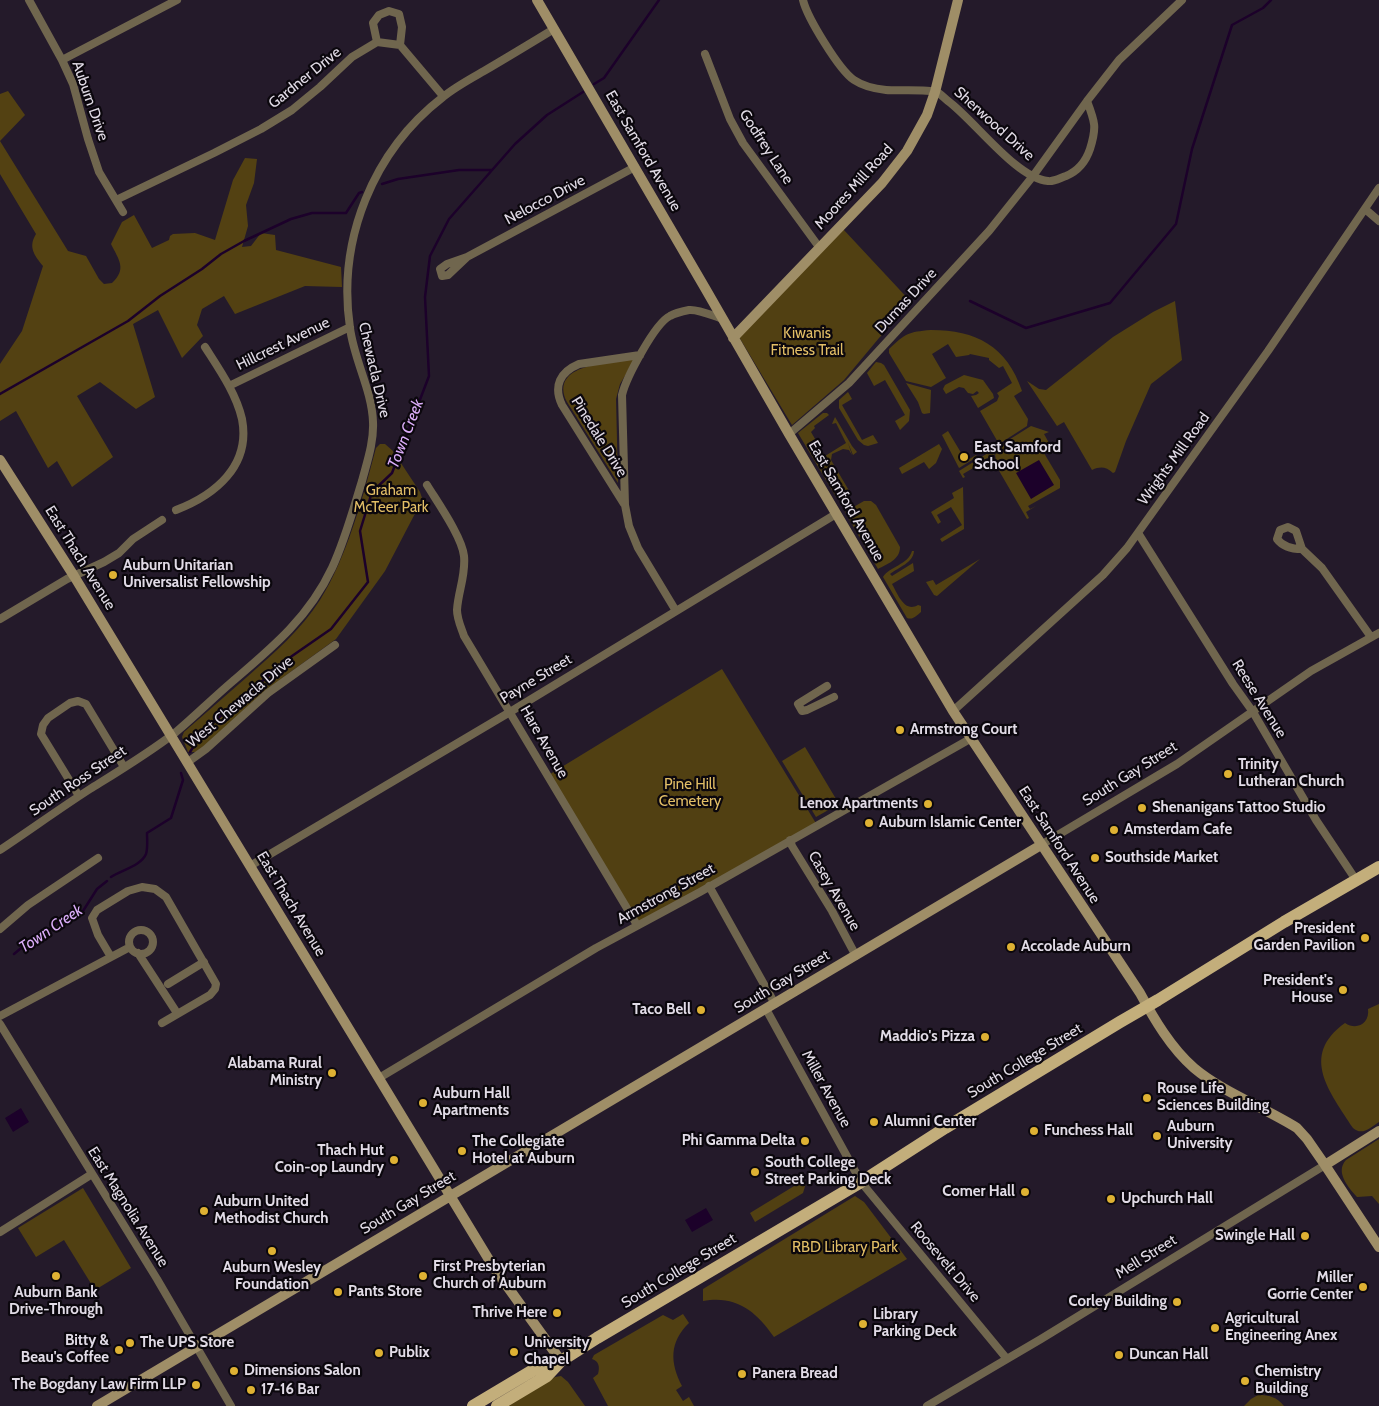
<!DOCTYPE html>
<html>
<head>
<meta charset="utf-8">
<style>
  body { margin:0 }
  canvas { display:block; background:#241a2a }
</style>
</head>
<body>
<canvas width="1379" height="1406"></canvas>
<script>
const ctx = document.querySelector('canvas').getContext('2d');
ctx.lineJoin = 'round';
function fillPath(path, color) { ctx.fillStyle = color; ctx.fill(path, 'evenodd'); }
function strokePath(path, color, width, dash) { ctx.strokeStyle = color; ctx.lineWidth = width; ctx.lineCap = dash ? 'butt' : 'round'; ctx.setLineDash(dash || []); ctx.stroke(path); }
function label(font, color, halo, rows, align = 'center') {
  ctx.font = font + ' Cabin,sans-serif'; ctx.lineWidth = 4.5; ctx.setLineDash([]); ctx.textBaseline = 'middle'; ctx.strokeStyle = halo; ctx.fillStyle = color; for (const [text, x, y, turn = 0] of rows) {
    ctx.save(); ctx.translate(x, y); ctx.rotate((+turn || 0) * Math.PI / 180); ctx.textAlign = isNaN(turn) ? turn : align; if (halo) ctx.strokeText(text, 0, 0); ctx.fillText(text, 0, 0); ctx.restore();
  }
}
const green = new Path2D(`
  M843,229L912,303L879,338L844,380L792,425L739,337Z
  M1175,301L1182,360L1151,384L1126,441L1115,472L1113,473C1106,467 1101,466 1092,470L1064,422L1057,426L1027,381L1039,389L1046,390L1113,337L1153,312Z
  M931,330C976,330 1007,346 1022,391L1014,396L1028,419L1027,426L999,444L980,411L997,401L999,396L997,393L1012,383L1003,366L999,368L989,360V358L970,354L969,355L956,357L948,344L932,354L946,378L931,387L906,381L889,353V349C906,333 908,332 931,330Z
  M876,362L881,363L884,365L910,410L909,421L900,430L895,421L905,415L885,380L874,386L867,373Z
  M964,375L983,380L993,394L994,398L978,408L971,396L976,395L979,393L977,391L973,394L968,393L964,388L959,387L946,394L943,389L945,385Z
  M906,383L931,390L930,413L924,414L922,413L918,402Z
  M848,392L852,399L842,405L862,440L873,435L878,443L868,446L864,445L858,440L839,408V400Z
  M823,413H827L829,415L814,426L815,428L811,432L825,456L846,443L836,423L832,424L835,417L852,446L857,452L853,455L848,443L852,455L849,450L843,449L832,454L831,460L851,494L842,499L836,497L798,433Z
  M1031,426L1049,432L1044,434L1049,443L1041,448L1060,480V488L1028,506L1030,509L1036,506L1026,512L1029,518L1027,519L994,462L996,460L995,455L997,453L980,462V464L963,474L965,477L963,478L959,471Z
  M948,431L966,461L976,455L977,457L959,468L942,435Z
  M380,444H385L393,451L420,492L422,498L420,504L385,571L336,639L285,676L204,746L196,752H188L182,737L184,732C205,714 226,695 247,677C273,654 301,630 320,600C347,557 363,497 376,448Z
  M939,444L942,449L936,463L929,469L924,462L902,474L899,468Z
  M963,487L964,529L942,542L940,539L962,525L951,507L937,515L941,522L938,524L931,512L954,498L952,493Z
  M864,501H871L876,505L900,547C900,560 887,564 878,569L845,512Z
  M912,551H914C913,563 899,567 890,574L892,576L913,563L914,571L892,584C898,595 905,613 918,605L921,606V612C916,616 913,620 907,618L883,577C890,566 908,565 912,551Z
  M980,559L937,596L934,595L926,582L933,580L936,585Z
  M722,669L817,825L637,925L547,776Z
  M805,747L839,804L816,817L782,761Z
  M1379,1004V1122C1370,1128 1362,1136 1353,1128C1330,1092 1299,1056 1345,1023C1357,1031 1370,1023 1368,1009Z
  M1379,1139V1204L1372,1196L1357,1197C1348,1187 1335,1172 1346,1160Z
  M804,1180L806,1183L803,1193L755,1222L750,1213Z
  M83,1188L131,1268L95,1290L64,1240L36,1257L18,1228Z
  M855,1196L864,1202L907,1259L774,1337C756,1311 736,1295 703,1301V1289Z
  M683,1314L689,1323C669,1342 670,1363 682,1386L676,1390L683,1401L689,1397L694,1406H608L593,1378L598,1374C600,1367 599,1361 592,1359L594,1355L663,1315L673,1320Z
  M561,1376L568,1382L585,1406H507L555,1377Z
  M1258,1395C1269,1395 1277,1397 1284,1406H1244L1251,1399Z`);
const forest = new Path2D(`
  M8,91L25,115L0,141L68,251L86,256L99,279L104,284L112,283C127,269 119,260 111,244L122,222L134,215L152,248L169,240L170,236L173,234L195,233L215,240L233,180L245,158L257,159L254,183L246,205L248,226L242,247L251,246L261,233L275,235L276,250L341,267L342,287L305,286L235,314L224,296L202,309L197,325L203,336L182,358L158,310L133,324L155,397L136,409L100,382L77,396L113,457L72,487L57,461L48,468L16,411L0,421V364L22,331L43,266C34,255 28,247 36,234L0,174V94Z
  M635,359L620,384L616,399L618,483L567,402C548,363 611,363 635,359Z`);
const water = new Path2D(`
  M1039,460L1054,485L1031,499L1016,473Z
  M21,1108L29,1122L13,1132L5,1118Z
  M706,1208L713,1220L692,1232L685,1220Z`);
const stream = new Path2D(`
  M594,84L604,78L659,0
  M382,184L398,179L459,170H492
  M970,301L1026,328L1110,303L1176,224L1192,149L1232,25L1263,8L1271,0
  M0,394L128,321L160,296L202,269L221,254L244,241L291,219L312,213H346L359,193L362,192
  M190,752L204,730L292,656L331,629L368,582L360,531L372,492L392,473L429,376L425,297L430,256L449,219L515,144L547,115L583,92
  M111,877C121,870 141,866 146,854C148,848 147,839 147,833L171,818L183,780L181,773
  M14,954L26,944L44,934L59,921L83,911L97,889L107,881`);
const street = new Path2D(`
  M29,0L62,60L73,84L88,139L99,172L123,212
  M803,0C807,17 839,70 854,80C863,86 876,89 886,90C898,91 927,89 936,92C940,93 944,98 948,101C974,120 1017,179 1048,181C1054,182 1060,178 1066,176C1078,171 1086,161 1090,149C1097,127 1095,122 1087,101L1119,60L1182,0
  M377,42L373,23L379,15L389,11L399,14L402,27L400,45
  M705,54L730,119L743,143L819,247
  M62,60L177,0
  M116,200L214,153L261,129L292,110L320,87L352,57L377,42L400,45L443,96
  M1365,209L1379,221
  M467,257L635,167
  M467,257L448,275L442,276L440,269L447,264Z
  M229,386L350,327
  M789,434L849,383L989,231L1033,176L1087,101
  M427,485C438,503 462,537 464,556C466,575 458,592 457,610C457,619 461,627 464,636L637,925
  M624,504L562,405C553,386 560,372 579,364L640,355
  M176,510C215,495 251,466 242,419C236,393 219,369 205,347
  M1288,527L1296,531L1302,549C1292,549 1283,547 1277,539L1280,530Z
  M1138,533L1233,684L1253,712L1316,820L1356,880
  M1302,549L1322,568L1371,637
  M676,611L638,548L629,526L625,505L622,395C626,378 655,323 670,316C675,313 684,311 689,310C699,309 713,316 723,319
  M0,619L67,579L104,562L119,553L133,539L162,520
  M827,686L798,704L802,711L807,710L834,697
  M953,711L1103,575L1127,548L1268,351L1379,188
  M188,762L206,749L268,693L335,645
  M79,796L41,734L43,725L48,718L70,703L78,701L86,704L124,767
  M790,840L792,846L832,911L856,956
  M1041,845L1177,764L1311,671L1379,633
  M0,850C30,830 59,809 90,789C119,771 149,753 176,732C195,716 213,698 233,681C273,647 309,617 332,568C345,540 353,510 362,481C367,462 374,442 373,422C372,390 354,360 350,328C337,240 373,151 443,97C455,87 470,79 484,71C508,57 531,43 554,29
  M250,866L510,712L836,514
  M709,886L775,1004
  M0,929L28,905L98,858
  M129 942a12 12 0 1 1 24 0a12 12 0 1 1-24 0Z
  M138,953L177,1013
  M111,957L98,935L92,918L97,910L128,891L142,887L155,889L166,897L216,984L215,989L210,995L162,1023
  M168,984L204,962
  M766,1009L861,1182L1007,1359
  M0,1016L130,947
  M0,1024L157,1279L231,1406
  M379,1078L596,948L700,892L970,739
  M0,1232L92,1174
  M927,1406L1041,1339L1325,1165`);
const secondary = new Path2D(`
  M537,0L705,288L789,434L953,711L1140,993C1154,1019 1171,1048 1194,1068C1221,1091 1265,1108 1297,1128L1307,1139L1325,1165L1379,1247
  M733,338L882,183L907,151L927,115L935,92L958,0
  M0,460L74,576L494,1268L561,1361
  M1325,1165L1379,1131
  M97,1406L1041,845`);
const primary = new Path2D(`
  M473,1406L540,1366L561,1361
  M497,1406L547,1376L561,1361L597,1338L861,1182L945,1128L1120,1022L1158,1000L1284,922L1379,867`);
const markers = [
  [964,457,5,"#deb133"],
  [113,575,5,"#deb133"],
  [900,730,5,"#deb133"],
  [1228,774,5,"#deb133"],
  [928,804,5,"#deb133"],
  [1142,808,5,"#deb133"],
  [869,823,5,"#deb133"],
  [1114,830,5,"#deb133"],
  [1095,858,5,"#deb133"],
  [1365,938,5,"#deb133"],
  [1011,947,5,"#deb133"],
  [1343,990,5,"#deb133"],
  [701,1010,5,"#deb133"],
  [985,1037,5,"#deb133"],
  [332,1073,5,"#deb133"],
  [1147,1098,5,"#deb133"],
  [423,1103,5,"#deb133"],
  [874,1122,5,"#deb133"],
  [1034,1131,5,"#deb133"],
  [1157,1136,5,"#deb133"],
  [805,1141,5,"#deb133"],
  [462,1151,5,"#deb133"],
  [394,1160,5,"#deb133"],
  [755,1172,5,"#deb133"],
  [1025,1192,5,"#deb133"],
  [1111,1199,5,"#deb133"],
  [204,1211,5,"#deb133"],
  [1305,1236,5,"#deb133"],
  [272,1251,5,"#deb133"],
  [56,1276,5,"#deb133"],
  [423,1276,5,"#deb133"],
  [1363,1287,5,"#deb133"],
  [338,1292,5,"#deb133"],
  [1177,1302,5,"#deb133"],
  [557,1313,5,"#deb133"],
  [863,1324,5,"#deb133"],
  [1215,1328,5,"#deb133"],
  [130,1343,5,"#deb133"],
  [119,1350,5,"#deb133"],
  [514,1352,5,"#deb133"],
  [379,1353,5,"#deb133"],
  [1119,1355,5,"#deb133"],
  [234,1371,5,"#deb133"],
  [742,1374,5,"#deb133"],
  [1245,1381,5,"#deb133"],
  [196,1385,5,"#deb133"],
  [251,1390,5,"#deb133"]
];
const streetNames = [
  ["Gardner Drive",305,78,-39],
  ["Auburn Drive",90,101,71],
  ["Sherwood Drive",994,124,42],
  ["Godfrey Lane",766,147,57],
  ["East Samford Avenue",643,151,60],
  ["Moores Mill Road",854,187,-48],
  ["Nelocco Drive",545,200,-28],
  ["Dumas Drive",906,301,-47],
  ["Hillcrest Avenue",283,344,-26],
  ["Chewacla Drive",374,370,77],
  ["Pinedale Drive",599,437,58],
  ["Wrights Mill Road",1174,459,-54],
  ["East Samford Avenue",846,501,60],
  ["East Thach Avenue",80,558,58],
  ["Payne Street",536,679,-31],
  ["Reese Avenue",1259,699,58],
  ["West Chewacla Drive",240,702,-40],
  ["Hare Avenue",544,742,60],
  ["South Gay Street",1130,774,-32],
  ["South Ross Street",78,781,-34],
  ["East Samford Avenue",1059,845,57],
  ["Casey Avenue",834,891,60],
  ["Armstrong Street",666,894,-29],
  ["East Thach Avenue",291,904,59],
  ["South Gay Street",782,982,-31],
  ["South College Street",1025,1061,-31],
  ["Miller Avenue",826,1089,61],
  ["South Gay Street",408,1203,-31],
  ["East Magnolia Avenue",128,1207,58],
  ["Mell Street",1146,1257,-32],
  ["Roosevelt Drive",945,1262,50],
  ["South College Street",679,1271,-31]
];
const parkNames = [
  ["Kiwanis",807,334],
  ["Fitness Trail",807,351],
  ["Graham",391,491],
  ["McTeer Park",391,508],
  ["Pine Hill",690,785],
  ["Cemetery",690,802],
  ["RBD Library Park",845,1248]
];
const poiNames = [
  ["East Samford",974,448],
  ["School",974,465],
  ["Auburn Unitarian",123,566],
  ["Universalist Fellowship",123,583],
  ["Armstrong Court",910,730],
  ["Trinity",1238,765],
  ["Lutheran Church",1238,782],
  ["Lenox Apartments",918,804,"right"],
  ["Shenanigans Tattoo Studio",1152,808],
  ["Auburn Islamic Center",879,823],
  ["Amsterdam Cafe",1124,830],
  ["Southside Market",1105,858],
  ["President",1355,929,"right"],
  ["Garden Pavilion",1355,946,"right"],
  ["Accolade Auburn",1021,947],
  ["President's",1333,981,"right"],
  ["House",1333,998,"right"],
  ["Taco Bell",691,1010,"right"],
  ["Maddio's Pizza",975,1037,"right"],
  ["Alabama Rural",322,1064,"right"],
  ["Ministry",322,1081,"right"],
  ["Rouse Life",1157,1089],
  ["Sciences Building",1157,1106],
  ["Auburn Hall",433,1094],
  ["Apartments",433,1111],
  ["Alumni Center",884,1122],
  ["Auburn",1167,1127],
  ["University",1167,1144],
  ["Funchess Hall",1044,1131],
  ["Phi Gamma Delta",795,1141,"right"],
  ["The Collegiate",472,1142],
  ["Hotel at Auburn",472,1159],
  ["Thach Hut",384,1151,"right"],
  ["Coin-op Laundry",384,1168,"right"],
  ["South College",765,1163],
  ["Street Parking Deck",765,1180],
  ["Comer Hall",1015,1192,"right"],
  ["Upchurch Hall",1121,1199],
  ["Auburn United",214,1202],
  ["Methodist Church",214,1219],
  ["Swingle Hall",1295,1236,"right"],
  ["First Presbyterian",433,1267],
  ["Church of Auburn",433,1284],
  ["Auburn Wesley",272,1268,"center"],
  ["Foundation",272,1285,"center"],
  ["Miller",1353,1278,"right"],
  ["Gorrie Center",1353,1295,"right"],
  ["Pants Store",348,1292],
  ["Auburn Bank",56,1293,"center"],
  ["Drive-Through",56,1310,"center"],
  ["Corley Building",1167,1302,"right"],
  ["Thrive Here",547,1313,"right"],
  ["Library",873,1315],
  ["Parking Deck",873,1332],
  ["Agricultural",1225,1319],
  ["Engineering Anex",1225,1336],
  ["Bitty &",109,1341,"right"],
  ["Beau's Coffee",109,1358,"right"],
  ["The UPS Store",140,1343],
  ["University",524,1343],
  ["Chapel",524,1360],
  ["Publix",389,1353],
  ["Duncan Hall",1129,1355],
  ["Dimensions Salon",244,1371],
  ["Chemistry",1255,1372],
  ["Building",1255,1389],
  ["Panera Bread",752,1374],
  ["The Bogdany Law Firm LLP",186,1385,"right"],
  ["17-16 Bar",261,1390]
];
const waterNames = [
  ["Town Creek",406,434,-69],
  ["Town Creek",51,929,-34]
];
fillPath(green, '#514012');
fillPath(forest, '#534112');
fillPath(water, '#1c012a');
strokePath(stream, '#1c012a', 2.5);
strokePath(street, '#70664e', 8);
strokePath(secondary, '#9f8e67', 10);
strokePath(primary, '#c3ae7b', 12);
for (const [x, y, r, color] of markers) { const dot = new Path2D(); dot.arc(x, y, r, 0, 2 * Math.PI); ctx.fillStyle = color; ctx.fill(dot); strokePath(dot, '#0b070d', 2); }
label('15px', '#e1dbe6', '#0b070d', streetNames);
label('15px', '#e2be66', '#0b070d', parkNames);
label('bold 15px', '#e1dbe6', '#0b070d', poiNames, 'left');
label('italic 16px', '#dbadf9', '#0b070d', waterNames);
</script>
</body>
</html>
